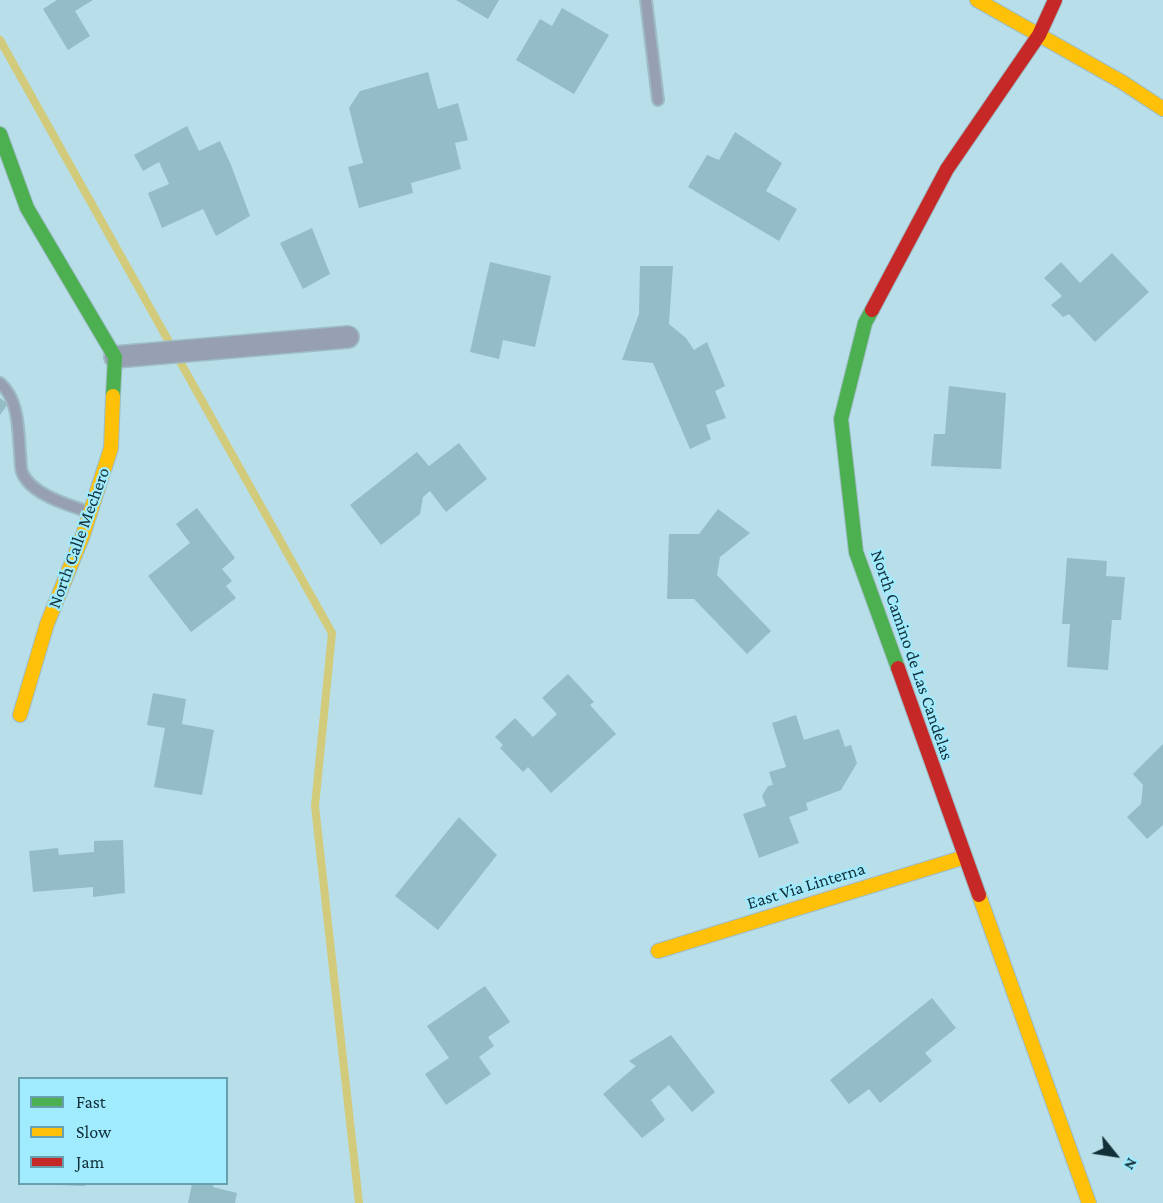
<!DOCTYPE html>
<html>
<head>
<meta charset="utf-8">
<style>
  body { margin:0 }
  #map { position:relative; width:1163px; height:1203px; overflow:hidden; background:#b7dee9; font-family:"Crimson Pro",serif }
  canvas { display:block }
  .legend { position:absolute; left:18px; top:1077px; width:210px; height:108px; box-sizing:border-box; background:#a1ebff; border:2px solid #67a0af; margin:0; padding:8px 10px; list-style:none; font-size:18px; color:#102f37 }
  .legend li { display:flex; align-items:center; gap:12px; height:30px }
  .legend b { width:30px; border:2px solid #67a0af }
  .north { position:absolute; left:1085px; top:1125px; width:60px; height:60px; -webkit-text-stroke:4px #a1ebff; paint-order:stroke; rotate:120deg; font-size:16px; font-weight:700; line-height:24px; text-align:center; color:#102f37 }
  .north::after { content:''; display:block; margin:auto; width:21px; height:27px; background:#102f37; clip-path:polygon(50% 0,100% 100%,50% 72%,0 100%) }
</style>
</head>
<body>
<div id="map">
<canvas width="1163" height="1203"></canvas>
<ul class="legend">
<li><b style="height:8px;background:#4caf50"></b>Fast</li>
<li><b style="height:8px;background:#ffc107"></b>Slow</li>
<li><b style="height:8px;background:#c62828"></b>Jam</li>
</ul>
<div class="north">N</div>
</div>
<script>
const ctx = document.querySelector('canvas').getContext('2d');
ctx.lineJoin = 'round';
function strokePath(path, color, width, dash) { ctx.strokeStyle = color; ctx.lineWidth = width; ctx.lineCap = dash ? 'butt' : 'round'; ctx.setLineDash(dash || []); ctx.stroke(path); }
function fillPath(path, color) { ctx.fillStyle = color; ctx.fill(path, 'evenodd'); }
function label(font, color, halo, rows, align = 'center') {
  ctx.font = font + ' "Crimson Pro",serif'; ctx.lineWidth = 4.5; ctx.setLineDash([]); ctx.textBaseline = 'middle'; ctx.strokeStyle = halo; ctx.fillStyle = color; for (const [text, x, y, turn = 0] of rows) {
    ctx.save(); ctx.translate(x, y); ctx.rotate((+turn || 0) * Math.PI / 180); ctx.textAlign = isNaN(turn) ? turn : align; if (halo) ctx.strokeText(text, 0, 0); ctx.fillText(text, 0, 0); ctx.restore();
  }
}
const stream = new Path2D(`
  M0,40L332,633L315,806L359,1203`);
const building = new Path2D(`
  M57,0H93L75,11L90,36L68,50L43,9Z
  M456,0H499L488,19Z
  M562,8L609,35L574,94L516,60L540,19L552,26Z
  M428,72L438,109L458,103L468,140L455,143L461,169L411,183L413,193L359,208L348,167L363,163L349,108L360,91Z
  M187,126L199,151L220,141L231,165L250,216L216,236L203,209L162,228L148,193L169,184L159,162L143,171L134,155Z
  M735,132L782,163L766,191L797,209L779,241L688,187L707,155L719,160Z
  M312,228L330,274L303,289L280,243Z
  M1112,253L1149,292L1095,342L1069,314L1063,317L1051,305L1062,296L1044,278L1061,262L1080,283Z
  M490,262L551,276L535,347L503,340L499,359L470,352Z
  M640,266H673L669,324L686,338L694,350L707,342L725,386L715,391L726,418L706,425L711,439L690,449L653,363L622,360L639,314Z
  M949,386L1006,393L1001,469L931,466L934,434H945Z
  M0,398L8,404L0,415Z
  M459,443L487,479L446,512L430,491L423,497L420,514L381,545L350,505L417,452L429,466Z
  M197,508L235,558L222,569L232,581L226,586L236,598L191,632L148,576L190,543L176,524Z
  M718,509L750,533L720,557L717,575L771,631L747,654L694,599H667L669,534H699Z
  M1067,558L1107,561L1106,576L1125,577L1121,620H1112L1108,670L1067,667L1070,624H1062Z
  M568,674L594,702L590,705L616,734L551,793L528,767L523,772L500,748L503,745L495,737L515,718L533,737L557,714L542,698Z
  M153,693L186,699L182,724L214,730L202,795L154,787L165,728L147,725Z
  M796,715L804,740L839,729L845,747L851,745L857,763L841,790L806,803L808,810L789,817L799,843L759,858L743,814L766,806L762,796L768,786L773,785L769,772L786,767L772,723Z
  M1163,744V825L1147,839L1127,817L1141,804L1143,785L1133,774Z
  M459,817L497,855L438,930L395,896Z
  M123,840L125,893L93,897V887L33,892L29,851L58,848L59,855L94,852V841Z
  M485,986L510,1022L488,1037L494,1046L479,1057L491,1074L446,1105L425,1074L449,1058L427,1026Z
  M932,998L956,1028L925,1053L932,1061L880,1103L869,1089L849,1104L830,1080Z
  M671,1035L715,1092L692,1112L669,1085L651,1100L665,1120L642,1138L603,1094L636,1066L629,1061Z
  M60,1184H87L84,1186L60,1185Z
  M192,1184H214L213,1187L237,1193L235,1203H188Z`);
const lane = new Path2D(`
  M646,0L658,100
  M0,383C19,400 18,429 20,453C21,459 20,467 22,472C30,494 68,505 89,512`);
const street = new Path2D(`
  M115,357L348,337`);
const fast = new Path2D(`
  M0,134L27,208L115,357L113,396
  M872,310L865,323L841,419L856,552L898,668`);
const slow = new Path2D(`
  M977,0L1122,82L1163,109
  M20,715L47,624L83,535L111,448L113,396
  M979,895L1089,1203
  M658,951L965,857`);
const jam = new Path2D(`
  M872,310L947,169L1039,35L1055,0
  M898,668L979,895`);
const streetNames = [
  ["North Calle Mechero",79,538,-70],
  ["North Camino de Las Candelas",912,655,71],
  ["East Via Linterna",806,886,-17]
];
strokePath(stream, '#d2cb7c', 8);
fillPath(building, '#94bcc7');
strokePath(lane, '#9dbcc5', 14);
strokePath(street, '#9dbcc5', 24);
strokePath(fast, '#9dbcc5', 16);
strokePath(slow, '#9dbcc5', 16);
strokePath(jam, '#9dbcc5', 16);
strokePath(lane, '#979fb3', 10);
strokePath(street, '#979fb3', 21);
strokePath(fast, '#4caf50', 14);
strokePath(slow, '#ffc107', 14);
strokePath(jam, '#c62828', 14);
label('18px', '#102f37', '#a1ebff', streetNames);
</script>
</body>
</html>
